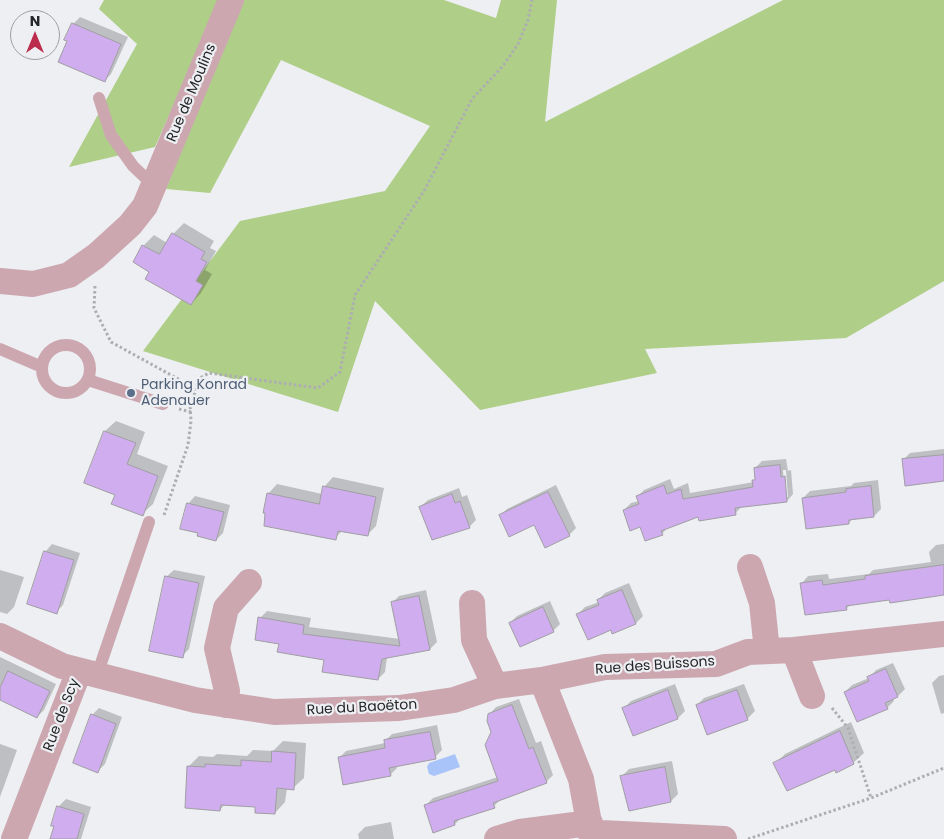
<!DOCTYPE html>
<html>
<head>
<meta charset="utf-8">
<style>
  body { margin:0 }
  #map { position:relative; width:944px; height:839px; overflow:hidden; background:#edeff3; font-family:Poppins,sans-serif }
  canvas { display:block }
  .north { position:absolute; left:10px; top:10px; width:50px; height:50px; box-sizing:border-box; background:#edeff3; border:1px solid #9d9fa1; border-radius:50%; rotate:0deg; font-size:14px; font-weight:700; line-height:20px; text-align:center; color:#252627 }
  .north::after { content:''; display:block; margin:auto; width:18px; height:22px; background:#bc2c4c; clip-path:polygon(50% 0,100% 100%,50% 72%,0 100%) }
</style>
</head>
<body>
<div id="map">
<canvas width="944" height="839"></canvas>
<div class="north">N</div>
</div>
<script>
const ctx = document.querySelector('canvas').getContext('2d');
ctx.lineJoin = 'round';
function fillPath(path, color) { ctx.fillStyle = color; ctx.fill(path, 'evenodd'); }
function strokePath(path, color, width, dash) { ctx.strokeStyle = color; ctx.lineWidth = width; ctx.lineCap = dash ? 'butt' : 'round'; ctx.setLineDash(dash || []); ctx.stroke(path); }
function label(font, color, halo, rows, align = 'center') {
  ctx.font = font + ' Poppins,sans-serif'; ctx.lineWidth = 4.5; ctx.setLineDash([]); ctx.textBaseline = 'middle'; ctx.strokeStyle = halo; ctx.fillStyle = color; for (const [text, x, y, turn = 0] of rows) {
    ctx.save(); ctx.translate(x, y); ctx.rotate((+turn || 0) * Math.PI / 180); ctx.textAlign = isNaN(turn) ? turn : align; if (halo) ctx.strokeText(text, 0, 0); ctx.fillText(text, 0, 0); ctx.restore();
  }
}
const forest = new Path2D(`
  M104,0H220L155,147L69,167L137,44L99,9Z
  M241,0H444L496,18L501,0H557L545,122L783,0H944V281L846,338L645,349L657,373L480,410L375,301L338,412L143,351L240,221L385,191L430,126L281,60L210,193L166,189Z`);
const water = new Path2D(`
  M455,754L460,767L434,776L429,774L427,767L429,763Z`);
const shadow = new Path2D(`
  M80,17L128,37L111,74L104,81L73,24Z
  M184,223L214,241L210,248L216,251L205,270L212,274L201,293L191,304L151,271L143,246L154,235L167,243L173,234Z
  M116,421L145,432L137,454L168,466L153,504L142,514L116,494L86,482L105,431Z
  M944,449V480L903,460L910,453Z
  M786,459L788,471L791,470L793,494L787,501L742,506L735,514L699,515L669,526L662,534L641,525L624,510L631,503L639,501L637,497L644,490L670,479L674,489L688,483L690,493L754,482L756,478L755,468L762,461ZM783,470H786L788,497H785Z
  M333,477L384,488L376,526L367,535L343,530L335,538L267,512L268,494L277,484L322,494L324,487Z
  M878,480L881,509L874,516L853,518L849,523L803,498L810,491L851,486L854,483Z
  M556,485L576,528L569,535L535,523L500,516L507,509Z
  M459,488L462,497L467,495L476,520L469,527L420,507L428,500Z
  M195,496L230,505L223,533L216,540L199,532L188,504Z
  M52,544L80,553L63,605L56,612L45,552Z
  M944,544V594L851,604L846,609L802,583L808,576L828,574L829,579L869,574L873,570L931,562L929,552L936,545Z
  M0,570L24,577L14,607L7,614L0,612Z
  M174,570L205,576L189,649L182,656L166,577Z
  M629,583L643,616L636,623L613,632L612,629L578,614L585,607L599,602L598,600L605,593Z
  M426,590L437,642L430,649L387,657L385,672L378,679L280,643L260,618L267,611L311,618L309,627L400,639L392,603L399,596Z
  M550,601L560,624L553,631L510,623L517,616Z
  M0,657L56,684L44,710L37,717L0,699Z
  M893,663L905,689L898,696L892,698L894,701L887,708L845,692L852,685L869,678L876,670Z
  M944,675V713L941,714L932,683L939,676Z
  M675,684L685,711L678,718L634,734L624,708L631,701Z
  M744,684L755,711L748,718L707,734L697,705L704,698Z
  M519,699L536,743L541,741L553,775L546,782L501,799L494,806L462,817L455,824L426,805L433,798L498,777L489,715L496,707Z
  M99,708L122,717L105,764L98,771L92,715Z
  M851,722L864,753L853,763L775,764L785,754Z
  M437,725L442,750L435,757L396,765L397,768L390,775L339,758L346,751L385,743V741L392,734Z
  M283,741L306,743L304,778L293,788H287L285,802L275,813L257,806L225,804L220,810L188,767L199,756L213,757L217,754L247,756L253,750L273,751Z
  M0,744L17,750L0,797Z
  M672,761L678,794L671,801L622,776L629,769Z
  M66,799L91,807L81,839H52L56,825H53L59,806Z
  M391,822L394,839H359L358,834L365,827Z`);
const building = new Path2D(`
  M72,23L121,44L105,82L58,62L67,41L64,40Z
  M172,233L205,252L201,259L207,262L196,281L203,285L191,305L145,279L149,272L133,262L142,245L159,254Z
  M104,431L136,443L127,464L158,476L143,516L111,504L115,495L84,483Z
  M944,455V481L905,486L902,459Z
  M780,465L781,477L785,476L787,502L735,508L736,515L699,521L698,517L661,531L663,535L645,541L640,527L630,531L623,510L639,504L636,496L664,485L667,494L681,489L683,499L753,487L752,480H755L754,468Z
  M323,486L376,497L368,536L338,531L336,540L264,526L265,513H263L267,493L319,504Z
  M871,486L874,517L849,520V524L806,529L802,498L846,492V489Z
  M548,492L570,536L545,548L534,525L509,537L499,515Z
  M452,494L455,503L460,501L470,528L432,540L419,507Z
  M187,503L224,512L216,541L197,536L198,533L180,529Z
  M44,551L74,560L57,614L27,604Z
  M944,565V595L890,603L889,600L846,606L847,610L805,615L800,583L822,580L823,585L865,579V576Z
  M165,576L199,583L183,658L149,651Z
  M622,590L636,624L612,634L611,630L588,640L576,614L599,605L597,600Z
  M419,596L430,650L382,659L378,680L322,672L324,660L277,652L279,644L255,640L258,617L304,625L303,634L400,646L391,602Z
  M543,607L554,632L520,647L509,623Z
  M886,669L898,697L885,703L888,709L857,722L844,692L869,681L867,677Z
  M8,671L50,691L37,718L0,700V688Z
  M668,690L678,719L633,736L622,708Z
  M737,690L748,720L707,735L696,705Z
  M512,705L529,749L533,747L547,783L493,803L495,808L454,821L455,825L433,833L424,805L498,781L485,745L491,732L487,721L488,714Z
  M91,714L116,724L98,773L73,763Z
  M840,731L854,764L836,773L835,770L787,791L773,763Z
  M430,732L436,759L389,768L391,776L343,785L338,757L385,748L384,740Z
  M272,751L296,753L294,790L277,788L275,814L255,813V807L221,805L220,811L185,808L187,766L205,767V764L241,766V760L271,762Z
  M665,767L671,802L629,811L620,776Z
  M57,806L84,814L77,839H50L54,826H51Z`);
const path = new Path2D(`
  M95,286L94,308L111,342L180,380L190,403
  M179,409L191,412
  M164,515L188,445L191,421L190,403L196,391L198,379L209,373L318,388L340,372L355,295L424,191L472,99L503,66L518,44L528,20L532,0
  M832,708L848,728L871,798
  M748,839L871,798L944,768`);
const service = new Path2D(`
  M99,98L111,135L133,166L154,186
  M42 369a24 24 0 1 1 48 0a24 24 0 1 1-48 0Z
  M0,349L42,367
  M88,380L163,404
  M97,675L149,522`);
const minor = new Path2D(`
  M0,281L33,284L69,275L96,256L130,225L145,206L231,0
  M750,567L762,603L767,651
  M472,603L474,640L495,686
  M0,636L62,666L195,700L274,712L399,708L454,700L495,686L542,680L605,667L716,664L748,652L794,650L944,634
  M794,650L812,696
  M542,680L581,779L592,839
  M226,705L227,691L217,648L226,608L249,582
  M592,835L601,833L724,839
  M14,839L79,671
  M497,839L520,832L590,823`);
const markers = [
  [131,393,5,"#5c6f8a"]
];
const streetNames = [
  ["Rue de Moulins",192,93,-67],
  ["Rue des Buissons",655,666,-4],
  ["Rue du Baoëton",362,708,-3],
  ["Rue de Scy",62,715,-69]
];
const serviceNames = [
  ["Parking Konrad",141,385],
  ["Adenauer",141,401]
];
fillPath(forest, '#afce88');
fillPath(water, '#a9c4f8');
fillPath(shadow, '#0003');
fillPath(building, '#cfadef');
strokePath(building, '#a09ea2', 1);
strokePath(path, '#acaeb1', 3, [2.5, 2.5]);
strokePath(service, '#cca7b0', 12);
strokePath(minor, '#cca7b0', 26);
for (const [x, y, r, color] of markers) { const dot = new Path2D(); dot.arc(x, y, r, 0, 2 * Math.PI); ctx.fillStyle = color; ctx.fill(dot); strokePath(dot, '#edeff3', 2); }
label('14px', '#252627', '#edeff3', streetNames);
label('14px', '#4e5e75', '#edeff3', serviceNames, 'left');
</script>
</body>
</html>
